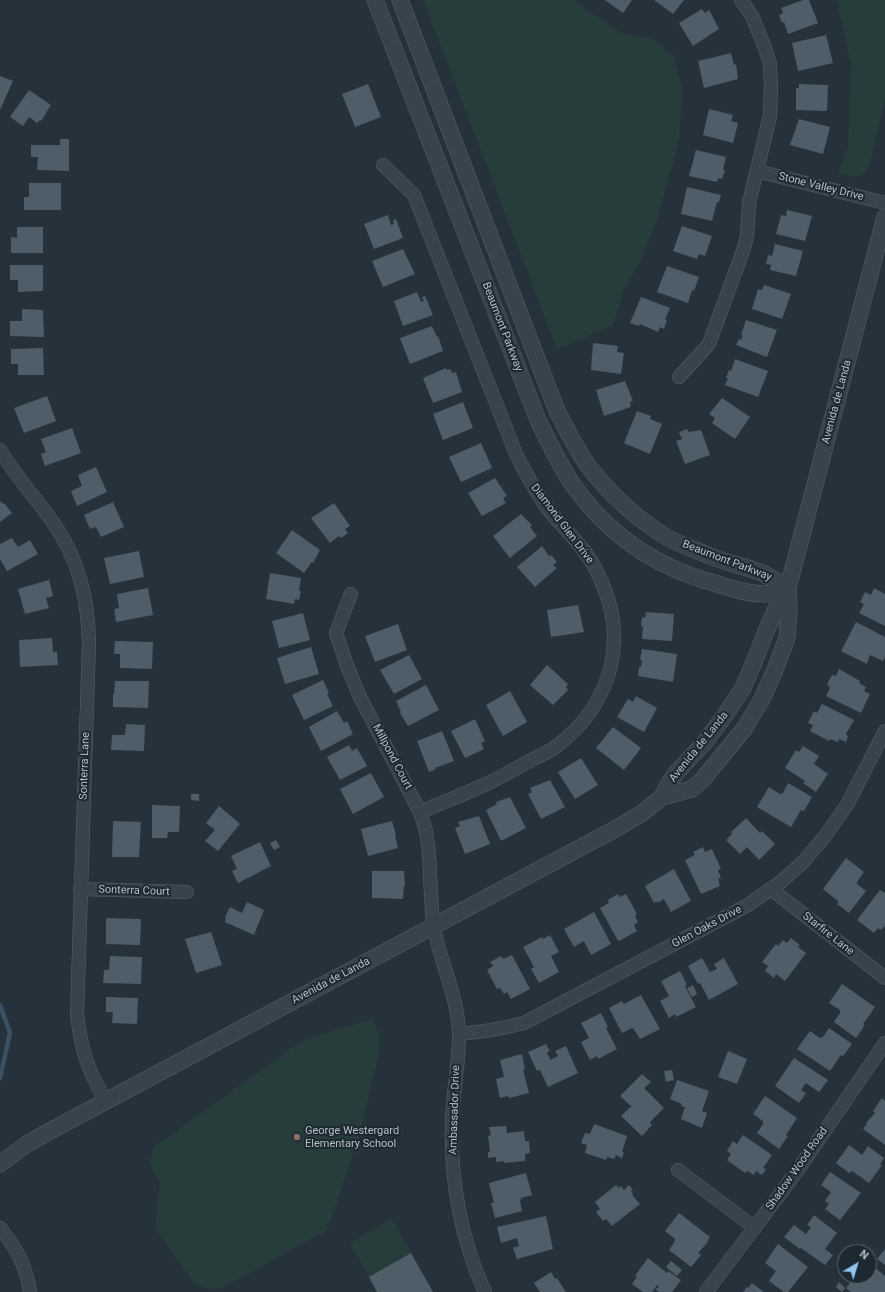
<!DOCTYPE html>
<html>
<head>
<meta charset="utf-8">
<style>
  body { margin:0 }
  #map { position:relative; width:885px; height:1292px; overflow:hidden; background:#25323c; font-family:Roboto,sans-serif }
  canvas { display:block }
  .north { position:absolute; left:837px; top:1244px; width:40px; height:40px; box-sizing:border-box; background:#1d2931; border:1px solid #59656d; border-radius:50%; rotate:38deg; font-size:11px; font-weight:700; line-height:16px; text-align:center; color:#b4bfc7 }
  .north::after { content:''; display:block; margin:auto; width:14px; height:18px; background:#8ec6f3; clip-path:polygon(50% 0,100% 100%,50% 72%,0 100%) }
</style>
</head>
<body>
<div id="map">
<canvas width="885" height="1292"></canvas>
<div class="north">N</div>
</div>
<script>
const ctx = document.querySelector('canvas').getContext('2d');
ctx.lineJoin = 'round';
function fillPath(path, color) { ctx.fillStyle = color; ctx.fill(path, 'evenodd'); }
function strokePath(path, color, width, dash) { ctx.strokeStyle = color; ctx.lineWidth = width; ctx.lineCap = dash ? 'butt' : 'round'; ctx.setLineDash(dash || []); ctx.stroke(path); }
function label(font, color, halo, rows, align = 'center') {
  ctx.font = font + ' Roboto,sans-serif'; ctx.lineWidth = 4; ctx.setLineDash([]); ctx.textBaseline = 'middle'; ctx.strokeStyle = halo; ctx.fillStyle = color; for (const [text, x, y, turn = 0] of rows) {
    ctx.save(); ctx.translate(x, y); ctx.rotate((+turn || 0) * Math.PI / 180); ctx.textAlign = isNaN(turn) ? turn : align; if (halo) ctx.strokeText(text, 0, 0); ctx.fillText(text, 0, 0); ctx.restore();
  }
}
const green = new Path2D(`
  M423,0H577L588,11L624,34L653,39L674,56L682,91L679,139L657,220L641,260L624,289L613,326L557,349Z
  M837,0H885V99L870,164C863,181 852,177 838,173L848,147L851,65Z
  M373,1019L379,1034L380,1045L374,1075L358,1140L327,1230L222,1288C209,1290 204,1289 193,1282L155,1228L160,1182L149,1164L154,1147L296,1045L312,1037Z
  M392,1219L411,1253L369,1277L350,1243Z`);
const stream = new Path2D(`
  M0,1005L10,1033L0,1078`);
const building = new Path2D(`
  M605,0H632L623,13Z
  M654,0H684L673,14Z
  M803,0H809L818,23L788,34L784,22L782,23L779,15L783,13L781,8Z
  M702,9L705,13L709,10L719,29L693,46L679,23Z
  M826,35L833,63L798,71L792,43Z
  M731,53L734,65L736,64L738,79L704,88L698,61Z
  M0,76L13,81L0,110Z
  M368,84L381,117L355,127L342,94Z
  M799,84L828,85L827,111L796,110V88H799Z
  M29,90L51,105L41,121L40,120L37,123L29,117L23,126L10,117Z
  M709,109L733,115L731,121L738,123L733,143L703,135Z
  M799,119L830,127L823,154L790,145Z
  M60,139H69V171L37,170L38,157H31V145H60Z
  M696,150L726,157L723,170H725L722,179L718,178L717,182L689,176Z
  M29,183H61V210H24V197H29Z
  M687,187L721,195L719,202H717L712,221L681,214Z
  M787,210L812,216L805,241L776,234L781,215L786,216Z
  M388,215L391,225L394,224L393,220L396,219L403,238L374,249L364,224Z
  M682,226L712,236L705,256L699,254L697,259L673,251Z
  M17,227H43V253H11V237L17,238Z
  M775,244L803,251L796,276L770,270L771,265L766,264L768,255L772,256Z
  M403,249L415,274L383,287L372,261Z
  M10,265H43V291L18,292V280H10Z
  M667,266L699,277L694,291L692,290L688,303L657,292Z
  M764,285L791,294L782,319L752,309L758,289L762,290Z
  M417,292L421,302L424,301L422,297L425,296L433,315L403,326L394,301Z
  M641,297L670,308L665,319L667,320L664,329L660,327L658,332L640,324L639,326L630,323Z
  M22,309L43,310L44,337L10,336V321H22Z
  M746,320L777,330L767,357L736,345L739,339L741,340L743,335H741Z
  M432,326L437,337L438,336L443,351L410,364L400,338Z
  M593,343L618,346L617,352L624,353L621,374L591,370Z
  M43,348L44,375H18V364H11V349Z
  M735,359L768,371L758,397L725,385L728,378H726L729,370L731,371Z
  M446,368L447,370L450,369L452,373L456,372L462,392L433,403L423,378Z
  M625,381L633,401L630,402L631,407L604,416L596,390Z
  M47,396L56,421L24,433L14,408Z
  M722,398L750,417L735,439L712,423L715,418L709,414Z
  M463,402L473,428L443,440L433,414Z
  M637,411L651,416L650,419L662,424L650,454L624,443Z
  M72,428L81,453L45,466L41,454L46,452L41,439Z
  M687,429L689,432L701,430L710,455L685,464L676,441L682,439L679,432Z
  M481,443L492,468L461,482L449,457Z
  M96,467L107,492L77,506L71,491L82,486L78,475Z
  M495,478L507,496L503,498L506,503L482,516L468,493Z
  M0,501L3,504L4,503L12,513L0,522Z
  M113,502L124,527L101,537L96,527L90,529L84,515Z
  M334,503L350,526L345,529L348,533L341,538L339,536L330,543L311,518Z
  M521,514L532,525L530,527L537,536L510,558L493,536Z
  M292,530L320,550L313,563L312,562L304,573L276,553Z
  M12,538L18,547L30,540L38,554L7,571L0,559V544Z
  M542,546L549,556L551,555L557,562L553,565L557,568L535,587L517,567Z
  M139,551L144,577L110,584L104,558Z
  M270,573L301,578L299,591H301L299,600L295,599L294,604L266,599Z
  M49,580L53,596L46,598L49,608L25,614L18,589Z
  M148,588L153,615L116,622L114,609L119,608L117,594Z
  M874,588L885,594V626L859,613L864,604L860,602L865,592L871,595Z
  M578,605L584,632L551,637L547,610Z
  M646,612L674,614L672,641L642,639L643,626H641L642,617L645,618Z
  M303,613L310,640L279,648L272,621Z
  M856,622L885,637V657L883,661L870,655L867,664L841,651Z
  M398,624L407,650L375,662L365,636Z
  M52,638L53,652H57L58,665L20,667L19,640Z
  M115,641L153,642L152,669L120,668V654H114Z
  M311,647L319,674L285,684L277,658Z
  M642,649L677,654L673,682L638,676L639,667H641L642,660H640Z
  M409,655L422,679L394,694L380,670Z
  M547,665L568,684L566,687L568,690L553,705L530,685Z
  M839,669L860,681L859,683L866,687L864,691L870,694L861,713L826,696L830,688L827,684L832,675L836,676Z
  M323,680L329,693L327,694L333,706L304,720L292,695Z
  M115,681H149L148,708L113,707V694H114Z
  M426,685L439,710L408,726L400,713L401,712L396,701Z
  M510,691L527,722L503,736L486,705Z
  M636,696L657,708L644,732L617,717L628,699L633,702Z
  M822,704L854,720L846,734L848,736L846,742L839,739L838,742L830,739L829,741L810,731L813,725L808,723L814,711L817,713Z
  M337,711L344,723L347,721L353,734L321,751L309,727Z
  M475,719L485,741L481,743L484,749L465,758L451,731Z
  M126,724L145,725L144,751L111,750L112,735H125Z
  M613,727L641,748L624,770L596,748Z
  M442,731L454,761L435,768L436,769L429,772L417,741Z
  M349,745L352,751L357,748L367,766L340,780L327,757Z
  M803,746L819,756L814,764L828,774L816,792L803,783L805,781L785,768L796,750L799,752Z
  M581,758L598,785L575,799L558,772Z
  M371,773L384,797L353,814L340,789Z
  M550,780L565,807L541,819L528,794L532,792L530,788Z
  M788,783L812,797L804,811L801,810L791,827L757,807L769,787L780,794L783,793Z
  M191,794H199V801L191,800Z
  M510,797L526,828L501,841L486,810L497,804L496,802Z
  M152,805L180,806L179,832H168L167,838H152Z
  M219,806L240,824L218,851L205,841L215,830L206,823Z
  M479,816L490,844L465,854L455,828L460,826L458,822Z
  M746,818L760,833L762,831L775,844L759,860L747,847L740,854L726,840L732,834L731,832Z
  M113,821L141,822L139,857H112Z
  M392,821L396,835H395L398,848L368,856L361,829Z
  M276,840L280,847L274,850L270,843Z
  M260,842L271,866L238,883L232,871L237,869L231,856Z
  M703,847L705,852L712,849L721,869L718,870L721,878L718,879L720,886L701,894L685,860L695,855L693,852Z
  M846,858L864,872L857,882V884L866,891L849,913L837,904L839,902L823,889Z
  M674,869L691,901L671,912L664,899L657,903V901L654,903L645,886Z
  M372,871H404L405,885H404L403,899L372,898Z
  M880,890L885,893V926L881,930L878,928L874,933L857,920Z
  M618,894L620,897L626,894L637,914L635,916L638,922L634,925L637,931L619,941L617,939L600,908L609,903L608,900Z
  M247,902L264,910L254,935L225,922L226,918L225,917L230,907L242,913Z
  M594,912L611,944L591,955L584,941L574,947L564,929Z
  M106,918L141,919L140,945L106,944Z
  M211,932L222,965L196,973L185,939Z
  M550,935L559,952L551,956L559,972L539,983L531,969L534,967L523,947L542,937L543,939Z
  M791,938L800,945L798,947L806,953L785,981L776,974L774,978L765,971L768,966L762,962L776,944L778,946L783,940L787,943Z
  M512,955L530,989L511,999L507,992L504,994L500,988L497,989L487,970L493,966L490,962L501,956L503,959Z
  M110,956L142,957L141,984L103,983L104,970H109Z
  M702,958L710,972L717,969L714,964L724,958L738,984L709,1000L700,983L698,984L688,966Z
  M680,971L687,985L685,986L696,1007L676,1017L675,1014L669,1018L660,1001L669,996L661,981Z
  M842,984L875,1007L871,1012H872L863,1024L865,1025L856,1038L834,1022L840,1013V1010L829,1003Z
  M693,985L697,994L692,997L687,988Z
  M641,995L660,1029L640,1039L634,1029L632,1028L622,1033L609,1008L622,1001L624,1004Z
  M106,997L138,998L137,1024L112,1023L113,1012H106Z
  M601,1013L608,1027L606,1028L617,1049L598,1059L597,1056L590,1060L581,1042L589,1038L581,1023Z
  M829,1028L852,1044L843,1056L841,1055L830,1071L797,1049L810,1031L820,1038L823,1037Z
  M546,1044L550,1051L547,1052L550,1060L558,1056L555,1051L566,1046L578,1073L548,1087L540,1070L537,1071L528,1052Z
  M728,1051L747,1059L737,1084L718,1077Z
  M522,1054L525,1069L523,1070L529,1093L509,1098L508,1096L500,1098L496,1079L504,1077L500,1060Z
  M794,1058L828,1080L819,1092L806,1083L801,1090L806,1093L799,1103L775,1086Z
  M672,1070L674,1080L666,1082L664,1071Z
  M642,1074L651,1082L644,1088L664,1108L650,1122L652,1125L642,1136L621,1116L630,1107H632L620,1096Z
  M677,1080L709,1091L702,1111L707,1113L702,1128L681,1119L685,1107L681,1106L682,1104L670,1099Z
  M765,1096L797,1118L786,1135L788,1136L779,1149L757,1133L763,1124V1121L753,1114Z
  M882,1098L885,1101V1145L863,1129L867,1124L866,1123L875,1113L873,1111Z
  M594,1124L627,1136L622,1152H624L622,1158L616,1155L614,1159L607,1157L606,1160L585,1153L587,1145L581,1143L585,1133L590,1134Z
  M506,1126L507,1133L524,1131L525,1141H529L530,1153L525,1154V1161L504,1163V1161L496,1162V1157L488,1158V1152H490L488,1136L491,1135L489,1127Z
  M743,1135L772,1155L763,1168L766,1169L762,1175L756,1171L754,1175L747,1171L745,1173L727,1160L731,1154L727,1151L733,1141L737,1144Z
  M849,1145L862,1155L868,1146L884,1158L880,1164L882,1165L869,1183L852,1171L849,1173L836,1163Z
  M830,1172L861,1193L840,1220L825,1209L829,1204L825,1201L831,1192L821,1185Z
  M526,1173L532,1195L521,1198L520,1201L522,1211L495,1218L491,1203H494L489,1183Z
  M616,1185L619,1188L621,1186L624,1190L629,1185L633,1190L631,1191L633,1194L632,1195L640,1204L612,1226L606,1219L603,1221L596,1212L600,1209L595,1202Z
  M679,1213L710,1237L707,1241L708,1242L698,1253L701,1255L691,1267L669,1250L675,1241V1239L665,1231Z
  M814,1215L837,1233L825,1249L833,1255L825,1265L801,1248L800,1249L784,1237L794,1225L806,1234L811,1227L807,1225Z
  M546,1216L553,1249L517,1259L513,1248L519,1246L517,1238L501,1243L497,1227Z
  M778,1244L808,1267L788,1292H784L769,1281L776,1271L765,1263Z
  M885,1249V1265L877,1259Z
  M411,1253L433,1292H377L369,1277Z
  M648,1258L667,1273L668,1271L681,1280L672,1292H659L655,1289L659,1287L657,1285L652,1292H643L632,1284L637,1277L635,1276Z
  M671,1261L682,1270L677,1276L666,1267Z
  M869,1263L885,1276V1292H851L846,1288L856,1276H869Z
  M551,1272L555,1279L557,1278L566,1292H540L534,1283Z
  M839,1282L845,1288L842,1292L836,1287Z
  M752,1283L764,1292H743L747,1287L748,1288Z`);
const minor = new Path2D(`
  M383,165L414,195L516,454C526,473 535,492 548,509C565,530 587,549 598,574C612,602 618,633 611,665C603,699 583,727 554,748C543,755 529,761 517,768C505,774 494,781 482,786C462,795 441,803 420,812
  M757,171L885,203
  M679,377L709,344L744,248L747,236L749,203L770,116L771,85L770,64L765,48L752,16L741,0
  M0,450C16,477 37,499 54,524C79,560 88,599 89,643L77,1013C81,1050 87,1069 106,1101
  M351,594L336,633L347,666L360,697L420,812C422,818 425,825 426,832C430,853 430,874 431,895C432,906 432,918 434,928C441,965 458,996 459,1034C459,1063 453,1092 452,1121C450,1179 461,1240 485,1292
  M80,889L187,892
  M771,889L885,978
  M459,1034C482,1032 501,1029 524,1023L748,905L782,881L804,861L825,836L847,805L885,731
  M678,1170L755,1228
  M0,1228C16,1247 27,1268 30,1292
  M706,1292L795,1174L885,1043`);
const tertiary = new Path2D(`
  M375,0L538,420C548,441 558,462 571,482C606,533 655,567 714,583C731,588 747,594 765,594C772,594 781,590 788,588
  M400,0L557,411C567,430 576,449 589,467C607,491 634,516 660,533C675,543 693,549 710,556C726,563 745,566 762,573C771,577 780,583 788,588
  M662,797L692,789L703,779L744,729L762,699L775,670L787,638L789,610L788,588L885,217
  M0,1164L27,1144L50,1131L619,827L642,813L662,797L668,785L676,773L705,742L725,715L743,688L754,662L767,629L779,602L788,588`);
const markers = [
  [297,1137,4,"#8d6e63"]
];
const streetNames = [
  ["Stone Valley Drive",821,187,14],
  ["Beaumont Parkway",502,327,69],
  ["Avenida de Landa",837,402,-75],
  ["Diamond Glen Drive",562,524,53],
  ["Beaumont Parkway",727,561,21],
  ["Avenida de Landa",699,747,-51],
  ["Millpond Court",392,757,62],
  ["Sonterra Lane",85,766,-88],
  ["Sonterra Court",134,891,2],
  ["Glen Oaks Drive",707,927,-28],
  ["Starfire Lane",828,934,38],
  ["Avenida de Landa",331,981,-28],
  ["Ambassador Drive",455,1110,-88],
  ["Shadow Wood Road",797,1169,-55]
];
const poiNames = [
  ["George Westergard",305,1131],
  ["Elementary School",305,1144]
];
fillPath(green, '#263d3b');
strokePath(stream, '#395162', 4.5);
fillPath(building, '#4e5d67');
strokePath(minor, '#56626a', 14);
strokePath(tertiary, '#56626a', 17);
strokePath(minor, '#38444c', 13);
strokePath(tertiary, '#38444c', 16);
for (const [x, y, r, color] of markers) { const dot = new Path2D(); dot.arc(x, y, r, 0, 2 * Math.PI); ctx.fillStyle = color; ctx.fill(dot); strokePath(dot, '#1d2931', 1.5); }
label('11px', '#b4bfc7', '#1d2931', streetNames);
label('11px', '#b4bfc7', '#1d2931', poiNames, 'left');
</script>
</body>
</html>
